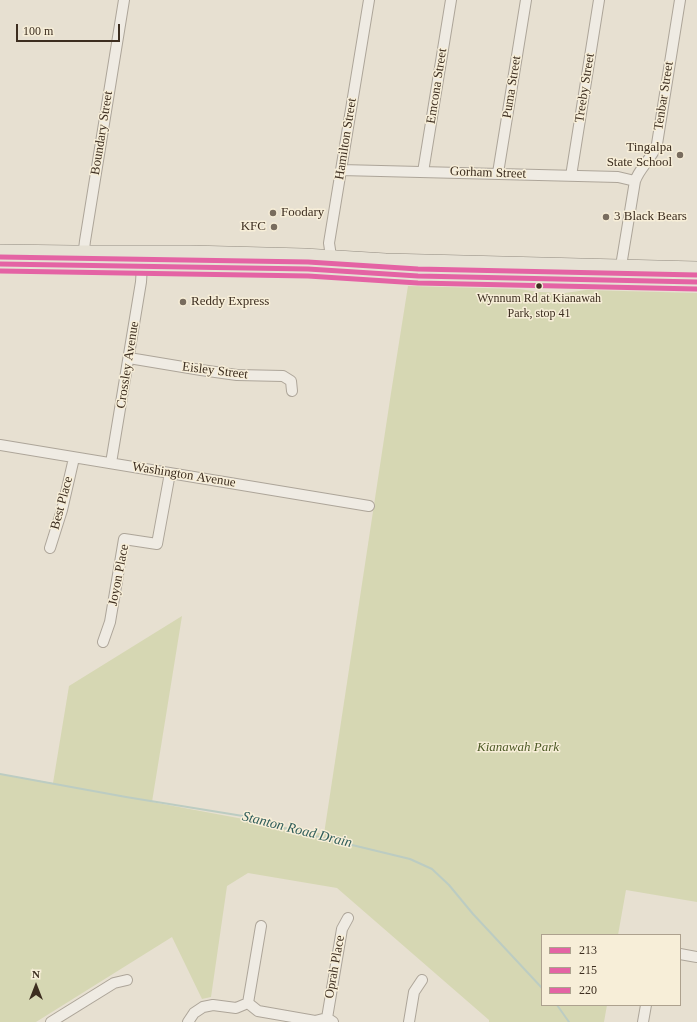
<!DOCTYPE html>
<html>
<head>
<meta charset="utf-8">
<style>
  body { margin:0 }
  #map { position:relative; width:697px; height:1022px; overflow:hidden; background:#e7e0d1; font-family:"Times New Roman",serif }
  canvas { display:block }
  .legend { position:absolute; left:541px; top:934px; width:140px; height:72px; box-sizing:border-box; background:#f7eed8; border:1px solid #ada18e; margin:0; padding:5px 7px; list-style:none; font-size:12px; color:#3d2e20 }
  .legend li { display:flex; align-items:center; gap:8px; height:20px }
  .legend b { width:20px; border:1px solid #ada18e }
  .north { position:absolute; left:16px; top:966px; width:40px; height:40px; -webkit-text-stroke:3px #f7eed8; paint-order:stroke; rotate:0deg; font-size:11px; font-weight:700; line-height:16px; text-align:center; color:#3d2e20 }
  .north::after { content:''; display:block; margin:auto; width:14px; height:18px; background:#3d2e20; clip-path:polygon(50% 0,100% 100%,50% 72%,0 100%) }
  .scale { position:absolute; left:16px; top:24px; width:104px; height:18px; box-sizing:border-box; border:2px solid #3d2e20; border-top:0; padding-left:5px; font-size:12px; line-height:14px; white-space:nowrap; color:#3d2e20; -webkit-text-stroke:3px #f7eed8; paint-order:stroke }
</style>
</head>
<body>
<div id="map">
<canvas width="697" height="1022"></canvas>
<ul class="legend">
<li><b style="height:5px;background:#e463a4"></b>213</li>
<li><b style="height:5px;background:#e463a4"></b>215</li>
<li><b style="height:5px;background:#e463a4"></b>220</li>
</ul>
<div class="north">N</div>
<div class="scale">100 m</div>
</div>
<script>
const ctx = document.querySelector('canvas').getContext('2d');
ctx.lineJoin = 'round';
function fillPath(path, color) { ctx.fillStyle = color; ctx.fill(path, 'evenodd'); }
function strokePath(path, color, width, dash) { ctx.strokeStyle = color; ctx.lineWidth = width; ctx.lineCap = dash ? 'butt' : 'round'; ctx.setLineDash(dash || []); ctx.stroke(path); }
function label(font, color, halo, rows, align = 'center') {
  ctx.font = font + ' "Times New Roman",serif'; ctx.lineWidth = 3; ctx.setLineDash([]); ctx.textBaseline = 'middle'; ctx.strokeStyle = halo; ctx.fillStyle = color; for (const [text, x, y, turn = 0] of rows) {
    ctx.save(); ctx.translate(x, y); ctx.rotate((+turn || 0) * Math.PI / 180); ctx.textAlign = isNaN(turn) ? turn : align; if (halo) ctx.strokeText(text, 0, 0); ctx.fillText(text, 0, 0); ctx.restore();
  }
}
const green = new Path2D(`
  M408,286L519,289L539,292L565,293L586,290L697,293V902L626,890L618,935H542V1005H607L604,1022H489V1020L337,888L248,873L227,886L211,997L202,999L172,937L36,1022H0V774L53,783L69,686L182,616L152,802L324,834L391,393Z`);
const stream = new Path2D(`
  M0,774L126,797L249,817L290,830L410,859L432,869L449,885L473,914L542,988
  M557,1005L569,1022`);
const minor = new Path2D(`
  M341,170L618,177L635,181
  M423,172L451,0
  M498,173L526,0
  M571,176L599,0
  M82,266L85,241L124,0
  M343,271L332,263L329,243L369,0
  M620,272L635,181C640,167 652,159 657,144L680,0
  M129,358L201,370L237,375L283,376L291,381L292,391
  M0,445L369,506
  M111,463L141,282L142,266
  M50,548L62,510L74,458
  M103,642L110,622L124,539L157,544L170,473
  M680,954L697,957
  M248,1003L261,926
  M327,1018L342,929L348,918
  M51,1022L114,983L127,980
  M188,1022L194,1013L203,1007L213,1005L236,1008L248,1003L258,1011L315,1021L327,1018L333,1022
  M409,1022L414,992L422,980
  M643,1022L646,1005`);
const major = new Path2D(`
  M0,251L73,252H190L304,255L386,260L697,268
  M0,264L70,266H162L308,269L418,276L697,282`);
const bus1 = new Path2D(`
  M0,264L308,269L418,276L697,282`);
const bus2 = new Path2D(`
  M0,271L308,276L418,283L697,289`);
const bus3 = new Path2D(`
  M0,257L308,262L418,269L697,275`);
const markers = [
  [680,155,4,"#786c5e"],
  [273,213,4,"#786c5e"],
  [606,217,4,"#786c5e"],
  [274,227,4,"#786c5e"],
  [539,286,3.5,"#3d2e20"],
  [183,302,4,"#786c5e"]
];
const busNames = [
  ["Wynnum Rd at Kianawah",539,299],
  ["Park, stop 41",539,314]
];
const streetNames = [
  ["Emcona Street",437,86,-81],
  ["Puma Street",512,87,-81],
  ["Treeby Street",585,88,-81],
  ["Tenbar Street",664,96,-81],
  ["Boundary Street",102,133,-81],
  ["Hamilton Street",346,139,-81],
  ["Gorham Street",488,173,2],
  ["Crossley Avenue",128,365,-81],
  ["Eisley Street",215,371,7],
  ["Washington Avenue",184,475,9],
  ["Best Place",62,503,-75],
  ["Joyon Place",119,575,-79],
  ["Oprah Place",335,967,-80]
];
const poiNames = [
  ["Tingalpa",672,148,"right"],
  ["State School",672,163,"right"],
  ["Foodary",281,213],
  ["3 Black Bears",614,217],
  ["KFC",266,227,"right"],
  ["Reddy Express",191,302]
];
const parkNames = [
  ["Kianawah Park",518,748]
];
const waterNames = [
  ["Stanton Road Drain",297,830,14]
];
fillPath(green, '#d6d7b3');
strokePath(stream, '#bcccc2', 2);
strokePath(minor, '#ada599', 12);
strokePath(major, '#928b80', 14);
strokePath(minor, '#efebe3', 10);
strokePath(major, '#e6e1d4', 13);
strokePath(bus1, '#e463a4', 5);
strokePath(bus2, '#e463a4', 5);
strokePath(bus3, '#e463a4', 5);
for (const [x, y, r, color] of markers) { const dot = new Path2D(); dot.arc(x, y, r, 0, 2 * Math.PI); ctx.fillStyle = color; ctx.fill(dot); strokePath(dot, '#f7eed8', 1.5); }
label('12px', '#3d2e20', '#f7eed8', busNames);
label('13px', '#3d2e20', '#f7eed8', streetNames);
label('13px', '#3d2e20', '#f7eed8', poiNames, 'left');
label('italic 13px', '#4d5a26', '#f7eed8', parkNames);
label('italic 14px', '#2f5d5a', '#f7eed8', waterNames);
</script>
</body>
</html>
